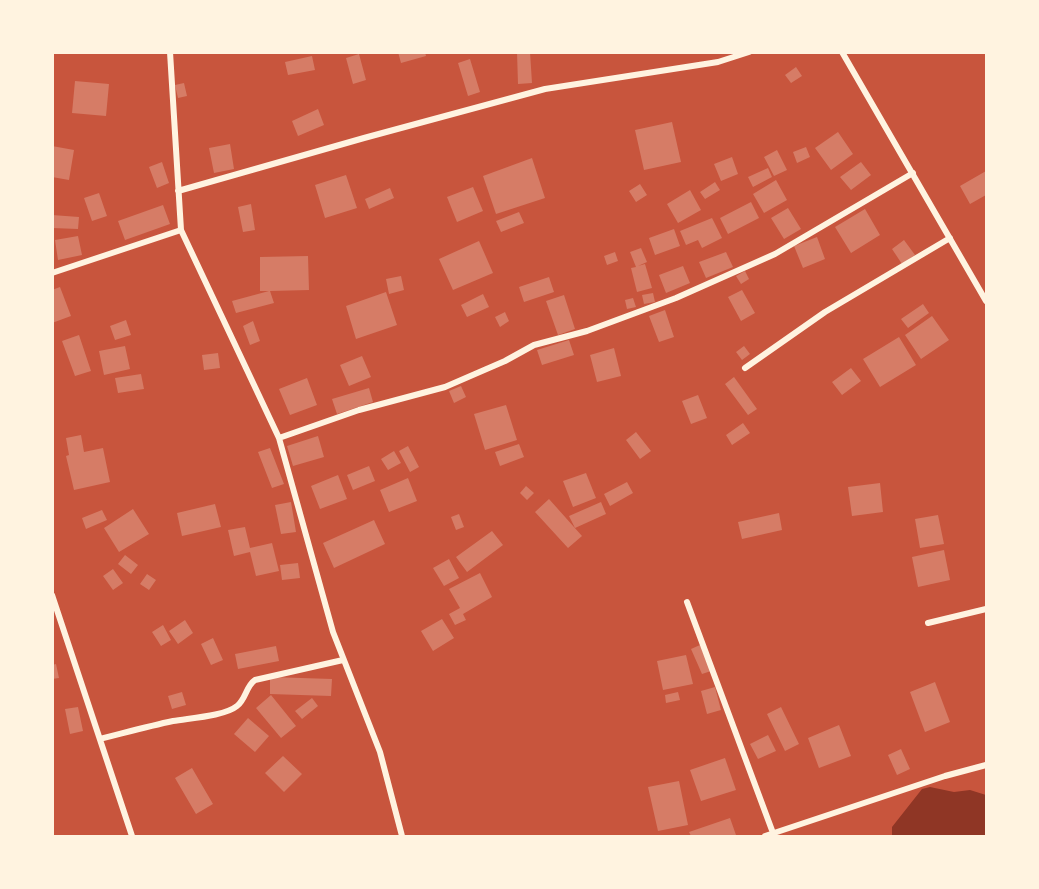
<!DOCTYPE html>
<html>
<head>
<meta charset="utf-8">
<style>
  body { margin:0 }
  #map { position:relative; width:1039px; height:889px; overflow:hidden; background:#c8553d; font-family:Helvetica,sans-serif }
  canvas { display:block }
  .frame { position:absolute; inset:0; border:54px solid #fff3e0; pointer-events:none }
</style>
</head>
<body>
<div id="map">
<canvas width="1039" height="889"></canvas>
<div class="frame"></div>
</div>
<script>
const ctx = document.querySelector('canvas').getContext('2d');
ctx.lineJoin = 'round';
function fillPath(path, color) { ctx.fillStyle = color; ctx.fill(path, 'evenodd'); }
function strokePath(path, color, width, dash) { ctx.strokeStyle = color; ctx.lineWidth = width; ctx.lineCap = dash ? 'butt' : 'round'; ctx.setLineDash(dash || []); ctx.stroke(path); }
const water = new Path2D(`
  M930,787L954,792L970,790L986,795V836H892V827L922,789Z`);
const building = new Path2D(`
  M398,52H425L426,56L401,63Z
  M517,52H530L532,83L518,84Z
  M359,54L366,80L353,84L346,58Z
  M312,56L315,70L288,75L285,62Z
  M470,59L480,92L468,96L458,63Z
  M796,67L802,76L791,83L785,75Z
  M75,81L109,84L106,116L72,113Z
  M184,83L187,96L178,98L175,85Z
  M318,109L324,125L298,136L292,121Z
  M672,122L681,162L644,170L635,130Z
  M838,132L853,154L831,170L815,148Z
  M230,144L234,169L214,173L209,148Z
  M52,146L74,150L69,180L52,177Z
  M806,147L810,157L797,163L793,152Z
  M777,150L787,170L774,176L764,157Z
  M732,157L738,174L721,181L714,164Z
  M532,158L545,198L496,214L483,176Z
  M162,162L169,183L157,188L149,167Z
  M861,162L871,175L851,190L840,177Z
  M768,168L772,177L753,187L748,177Z
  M986,171V195L970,204L960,186Z
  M346,175L357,208L325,218L315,185Z
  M776,180L787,200L764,213L753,194Z
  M715,182L720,190L705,199L700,192Z
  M640,184L647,195L636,202L629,191Z
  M473,187L483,211L457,222L447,197Z
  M390,188L394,198L369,209L365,199Z
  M690,190L701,210L678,223L667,204Z
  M99,193L107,216L92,221L84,198Z
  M751,202L759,218L728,234L720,218Z
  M251,204L255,230L243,232L238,207Z
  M163,205L170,224L125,240L118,221Z
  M788,208L801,229L784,239L771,218Z
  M865,209L880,235L851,253L835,227Z
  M519,212L524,223L501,232L496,221Z
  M52,215L79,217L78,229L52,228Z
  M712,218L722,238L702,248L698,240L686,245L680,231Z
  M674,229L680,246L655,255L649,238Z
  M78,236L82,255L58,260L55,240Z
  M817,237L825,259L803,268L794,246Z
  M904,240L915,255L902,264L892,249Z
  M479,241L493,273L453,290L439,259Z
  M641,248L647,262L638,266L645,264L652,288L637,292L631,268L636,267L630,252Z
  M615,252L618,261L607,265L604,256Z
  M726,252L733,267L706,278L699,262Z
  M308,256L309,290L270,291L274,303L236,313L232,301L269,291H260V257Z
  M683,266L690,283L666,293L659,275Z
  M745,271L749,279L741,284L736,276Z
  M401,276L404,290L389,294L386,279Z
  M549,277L554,292L524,302L519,287Z
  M60,287L71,316L52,323V290Z
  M742,290L755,313L741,321L728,297Z
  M386,292L397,325L356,339L346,306Z
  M653,293L655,302L644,304L642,295Z
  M483,294L489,307L467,317L461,305Z
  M564,295L575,329L558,335L546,301Z
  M633,298L636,307L627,309L625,300Z
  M923,304L929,313L908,328L901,319Z
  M665,310L674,337L659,342L649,316Z
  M505,312L509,321L500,327L495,317Z
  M932,316L949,340L921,359L905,335Z
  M126,320L131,335L115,340L110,326Z
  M253,321L260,341L250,345L243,326Z
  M79,335L91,371L75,376L62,341Z
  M899,337L916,365L880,387L863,359Z
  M569,340L574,355L542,365L537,350Z
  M125,346L130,369L104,375L99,351Z
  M744,346L750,354L742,360L736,352Z
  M614,348L621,376L597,382L590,355Z
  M218,353L220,368L204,370L202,355Z
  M362,356L371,377L349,386L340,365Z
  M851,368L861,381L842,395L832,382Z
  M141,374L144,389L118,393L115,378Z
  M734,377L757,409L748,415L725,384Z
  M307,378L317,405L290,415L279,389Z
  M461,386L466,397L454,403L449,391Z
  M369,388L373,402L337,414L332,399Z
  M698,395L707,418L691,424L682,401Z
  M506,405L517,440L485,450L474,414Z
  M743,423L750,433L732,445L726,435Z
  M636,432L651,451L640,459L626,440Z
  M81,435L84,452L103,448L110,482L74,490L66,456L69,455L66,438Z
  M318,436L324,457L293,466L287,446Z
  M519,444L524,457L500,466L495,452Z
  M408,446L419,467L410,472L399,451Z
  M270,448L284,484L272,488L258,452Z
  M394,451L401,463L388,470L381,459Z
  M369,466L375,481L353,490L347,475Z
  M586,473L596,498L573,507L563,481Z
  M338,475L347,499L320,509L311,486Z
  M408,478L417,501L389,512L380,490Z
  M627,482L633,493L610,506L604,494Z
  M880,483L883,512L852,516L848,487Z
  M526,486L534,493L527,500L520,493Z
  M549,499L582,536L568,548L535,512Z
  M291,502L296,532L281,534L275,505Z
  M601,502L606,514L575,528L569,516Z
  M215,504L221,527L182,536L177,513Z
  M133,509L149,534L119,552L104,528Z
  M102,510L107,520L86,529L82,518Z
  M779,513L782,530L742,539L738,522Z
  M459,514L464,527L456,530L451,517Z
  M938,515L944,544L920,548L915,519Z
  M374,520L385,544L334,568L323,543Z
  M245,527L250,548L272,543L279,571L256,576L250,552L234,556L228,530Z
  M492,531L503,545L467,572L456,557Z
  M944,550L950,580L918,587L912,557Z
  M125,555L138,565L131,574L118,564Z
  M449,559L459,578L444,586L433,568Z
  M298,563L300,578L282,580L280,565Z
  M113,569L123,583L113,590L103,576Z
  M480,573L492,597L463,614L466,620L455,625L449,614L460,608L449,589Z
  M147,574L156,580L149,590L140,584Z
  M442,619L454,638L433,651L421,631Z
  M185,620L193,633L178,644L169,631Z
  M163,625L171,640L161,646L152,632Z
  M213,638L223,660L211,665L201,644Z
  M700,645L711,671L702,674L691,649Z
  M276,646L279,661L238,669L235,654Z
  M686,655L693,684L663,690L657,661Z
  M56,664L59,678L52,679V665Z
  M270,677L332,679L331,696L270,694Z
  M935,682L950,722L925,732L910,692Z
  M715,687L721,710L707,714L701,691Z
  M182,692L186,705L172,709L168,696Z
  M678,692L680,700L666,703L665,695Z
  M271,695L296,726L281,738L256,708Z
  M312,698L318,706L302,719L295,711Z
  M78,707L83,731L70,734L65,709Z
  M781,707L799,744L785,751L767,714Z
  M248,718L269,736L255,752L234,734Z
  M839,725L851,756L819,768L808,738Z
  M768,735L776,751L758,759L750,744Z
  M901,749L910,769L897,775L888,755Z
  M283,756L302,774L284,792L265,773Z
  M725,758L736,790L701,801L690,770Z
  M192,768L213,804L196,814L175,778Z
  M679,781L688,825L658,831L648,787Z
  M730,818L736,835L733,836H691L689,832Z`);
const minor = new Path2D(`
  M170,52L181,230
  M842,52L986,301
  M178,191L364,138L545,89L718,62L749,52
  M52,273L181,230L279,438L333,632L380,752L402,836
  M745,368L825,312L950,238
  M279,438L359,410L445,387L505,361L534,345L587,331L676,298L775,254L913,173
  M52,595L132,836
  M687,602L773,833
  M928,623L986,609
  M100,739C124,733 149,726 173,721C190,718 225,716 237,706C246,699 246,686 255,680L343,660
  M765,836L945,776L986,765`);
fillPath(water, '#8f3625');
fillPath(building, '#d67c66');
strokePath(minor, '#fff3e0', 6);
</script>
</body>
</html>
